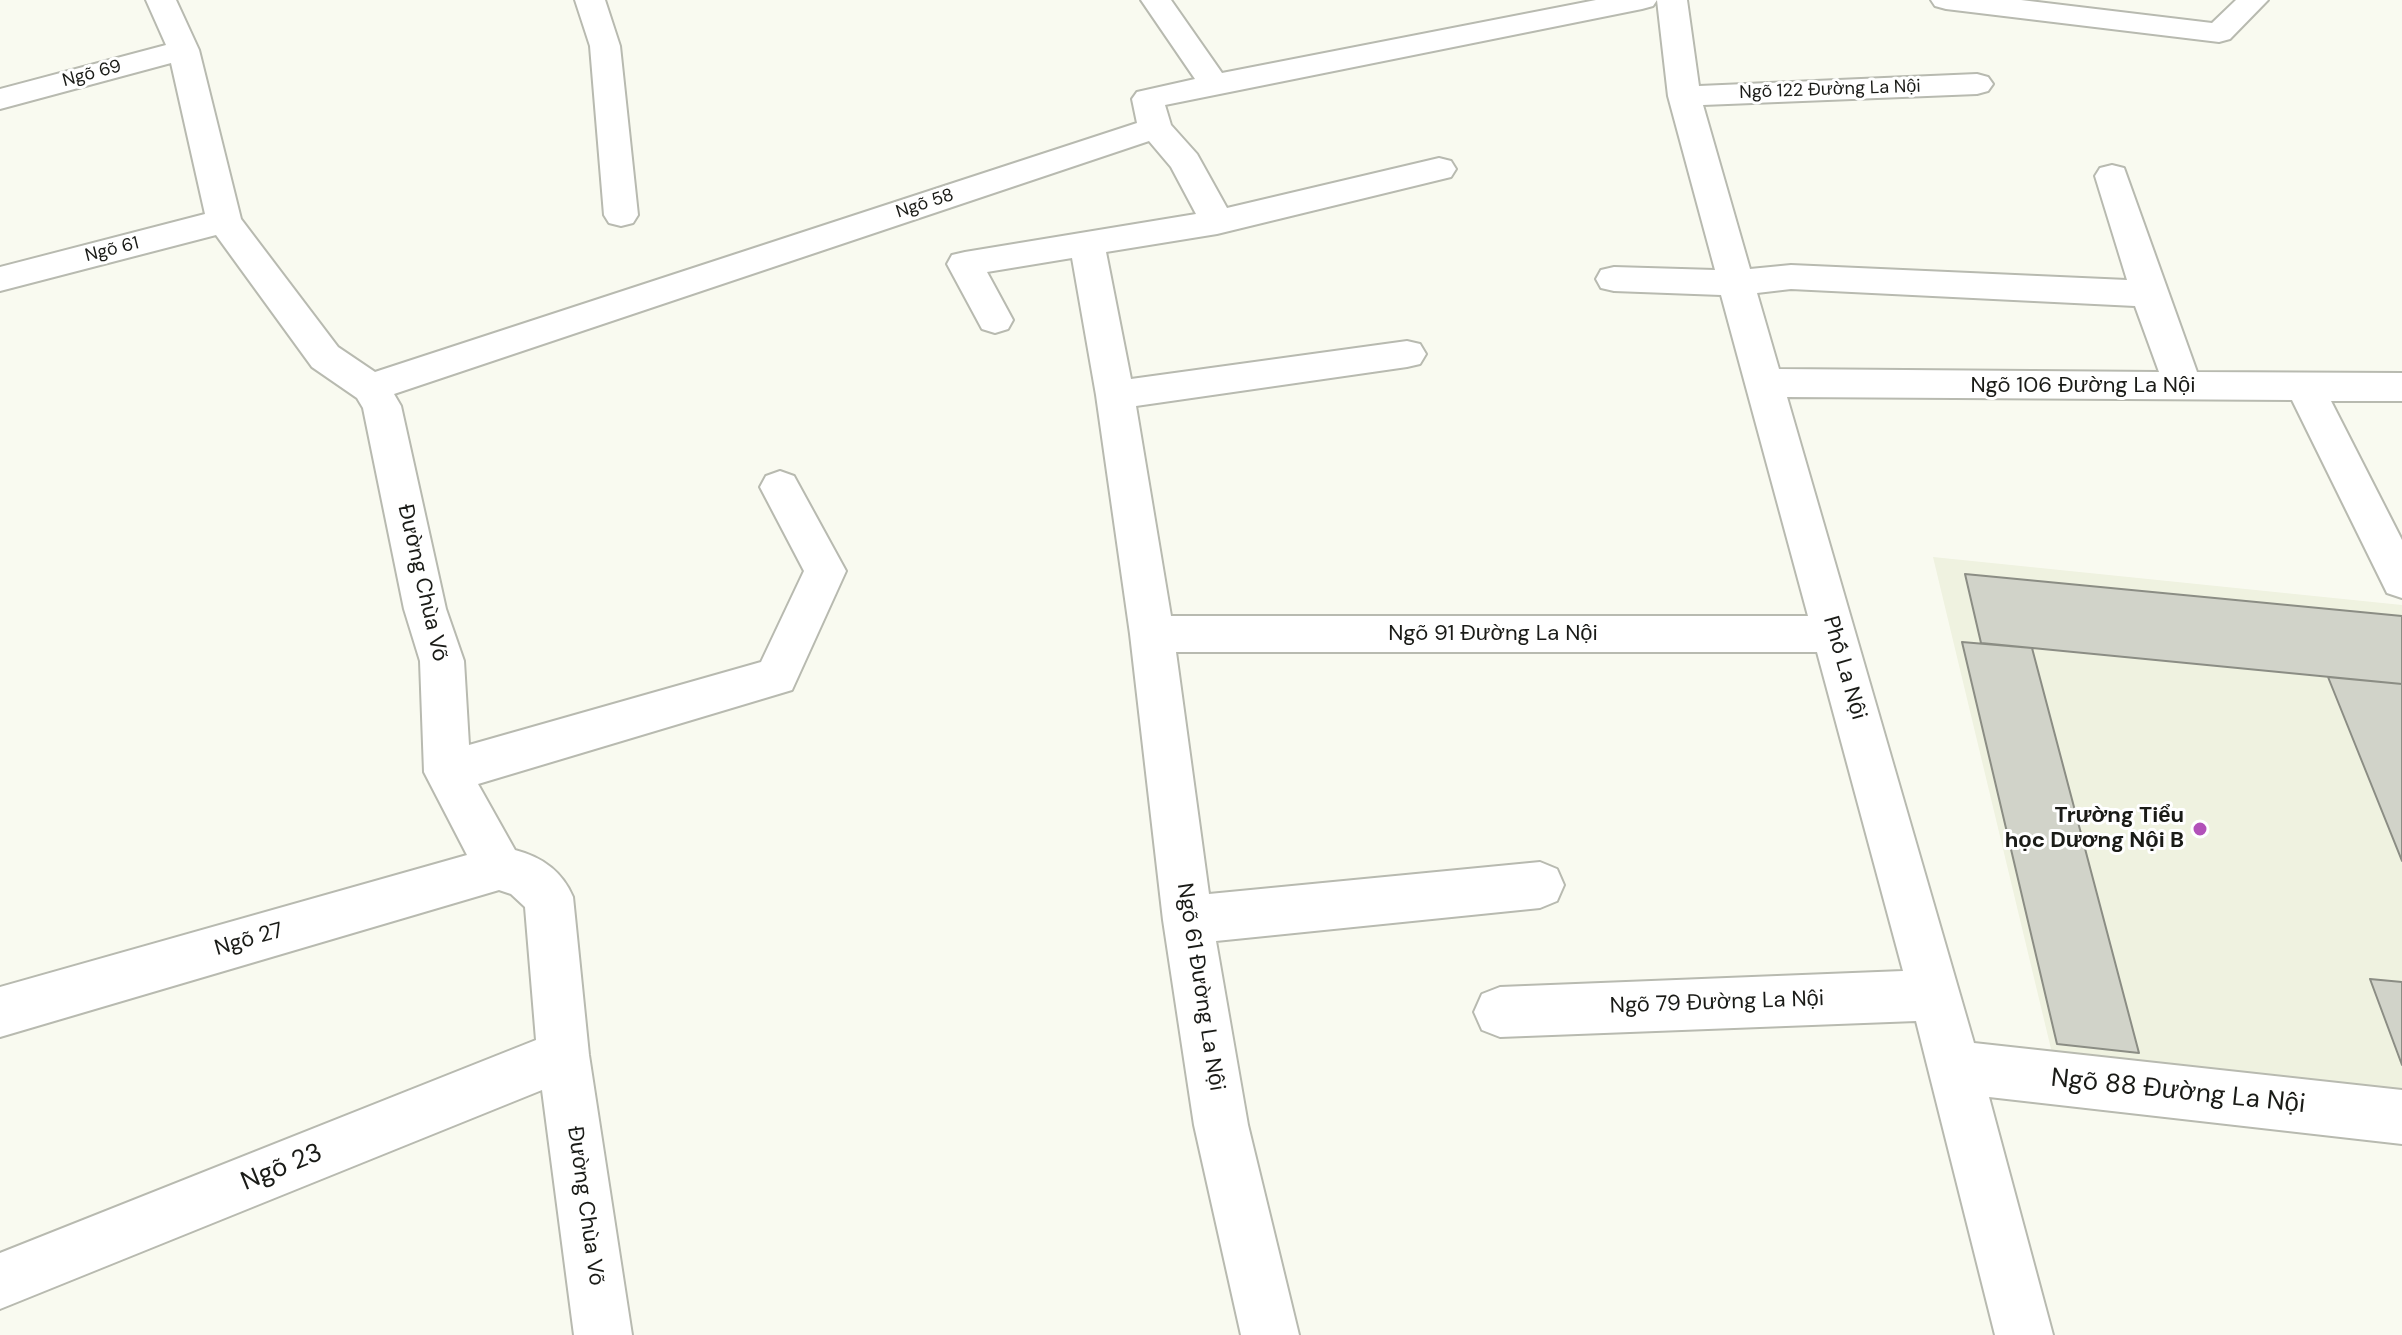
<!DOCTYPE html>
<html>
<head>
<meta charset="utf-8">
<style>
  body { margin:0 }
  canvas { display:block; background:#f9faf0 }
</style>
</head>
<body>
<canvas width="2402" height="1335"></canvas>
<script>
const ctx = document.querySelector('canvas').getContext('2d');
ctx.lineJoin = 'round';
function fillPath(path, color) { ctx.fillStyle = color; ctx.fill(path, 'evenodd'); }
function strokePath(path, color, width, dash) { ctx.strokeStyle = color; ctx.lineWidth = width; ctx.lineCap = dash ? 'butt' : 'round'; ctx.setLineDash(dash || []); ctx.stroke(path); }
function label(font, color, halo, rows, align = 'center') {
  ctx.font = font + ' "DM Sans",sans-serif'; ctx.lineWidth = 6; ctx.setLineDash([]); ctx.textBaseline = 'middle'; ctx.strokeStyle = halo; ctx.fillStyle = color; for (const [text, x, y, turn = 0] of rows) {
    ctx.save(); ctx.translate(x, y); ctx.rotate((+turn || 0) * Math.PI / 180); ctx.textAlign = isNaN(turn) ? turn : align; if (halo) ctx.strokeText(text, 0, 0); ctx.fillText(text, 0, 0); ctx.restore();
  }
}
const built = new Path2D(`
  M1933,557L2402,605V1094L2052,1053Z`);
const building = new Path2D(`
  M1965,574L2402,616V684L1981,643Z
  M1962,642L2032,648L2139,1053L2057,1044Z
  M2328,677L2402,684V861Z
  M2370,979L2402,982V1065Z`);
const minor = new Path2D(`
  M146,0H176L199,50L241,219L338,347L375,372L1137,123L1132,99L1137,92L1195,79L1141,0H1171L1222,73L1596,0H1657L1653,6L1642,9L1165,105L1171,125L1197,154L1227,208L1439,158L1451,161L1456,169L1451,177L1217,234L1106,252L1131,379L1407,341L1420,344L1426,354L1420,364L1407,367L1136,406L1171,616H1808L1721,295L1614,291L1601,288L1596,279L1601,270L1614,267L1715,270L1668,96L1657,0H1687L1699,86L1977,74L1988,77L1993,84L1988,91L1977,94L1703,105L1750,269L1791,265L2127,280L2095,176L2100,168L2112,165L2124,168L2197,372L2402,373V401H2331L2402,540V598L2387,593L2292,400L1787,397L1974,1043L2402,1090V1144L1989,1097L2053,1335H1995L1916,1021L1500,1037L1482,1030L1474,1012L1482,994L1500,987L1903,971L1817,652H1176L1209,894L1540,862L1557,869L1564,885L1557,901L1540,908L1216,941L1248,1125L1299,1335H1241L1194,1125L1163,920L1130,634L1096,395L1072,258L987,272L1013,320L1008,329L995,333L982,329L947,264L952,255L965,252L1196,214L1171,167L1149,141L394,394L401,406L446,609L464,661L469,745L761,662L804,571L760,487L766,476L780,471L794,476L846,571L792,690L478,784L515,850C542,857 562,871 573,897L589,1055L632,1335H574L542,1090L0,1309V1253L536,1040L525,907L511,894L499,890L0,1037V987L467,855L424,772L420,661L404,609L363,408L357,398L312,367L216,235L0,291V267L205,214L171,63L0,109V89L166,45ZM1791,289L2135,306L2159,372L1779,369L1757,293Z
  M575,0H605L620,46L638,215L633,223L621,226L609,223L604,215L590,46Z
  M1931,0H2021L2212,23L2236,0H2268L2230,39L2219,42L1946,9L1935,6Z`);
const markers = [
  [2200,829,8,"#b251b9"]
];
const farStreetnames = [
  ["Ngõ 69",92,74,-15],
  ["Ngõ 122 Đường La Nội",1830,90,-2],
  ["Ngõ 58",925,204,-18],
  ["Ngõ 61",112,250,-14]
];
const streetNames = [
  ["Ngõ 106 Đường La Nội",2083,386],
  ["Đường Chùa Võ",422,583,77],
  ["Ngõ 91 Đường La Nội",1493,634],
  ["Phố La Nội",1844,668,74],
  ["Ngõ 27",249,940,-16],
  ["Ngõ 61 Đường La Nội",1200,987,81],
  ["Ngõ 79 Đường La Nội",1717,1003,-2],
  ["Đường Chùa Võ",585,1206,82]
];
const poiNames = [
  ["Trường Tiểu",2184,816],
  ["học Dương Nội B",2184,841]
];
const nearStreetnames = [
  ["Ngõ 88 Đường La Nội",2178,1092,6],
  ["Ngõ 23",282,1168,-22]
];
fillPath(built, '#eff2e0');
fillPath(building, '#d1d3c9');
strokePath(building, '#8b8d84', 2);
strokePath(minor, '#b8bab0', 4);
fillPath(minor, '#fff');
for (const [x, y, r, color] of markers) { const dot = new Path2D(); dot.arc(x, y, r, 0, 2 * Math.PI); ctx.fillStyle = color; ctx.fill(dot); strokePath(dot, '#fff', 3); }
label('18px', '#1a1b17', '#fff', farStreetnames);
label('22px', '#1a1b17', '#fff', streetNames);
label('bold 22px', '#1a1b17', '#fff', poiNames, 'right');
label('26px', '#1a1b17', '#fff', nearStreetnames);
</script>
</body>
</html>
